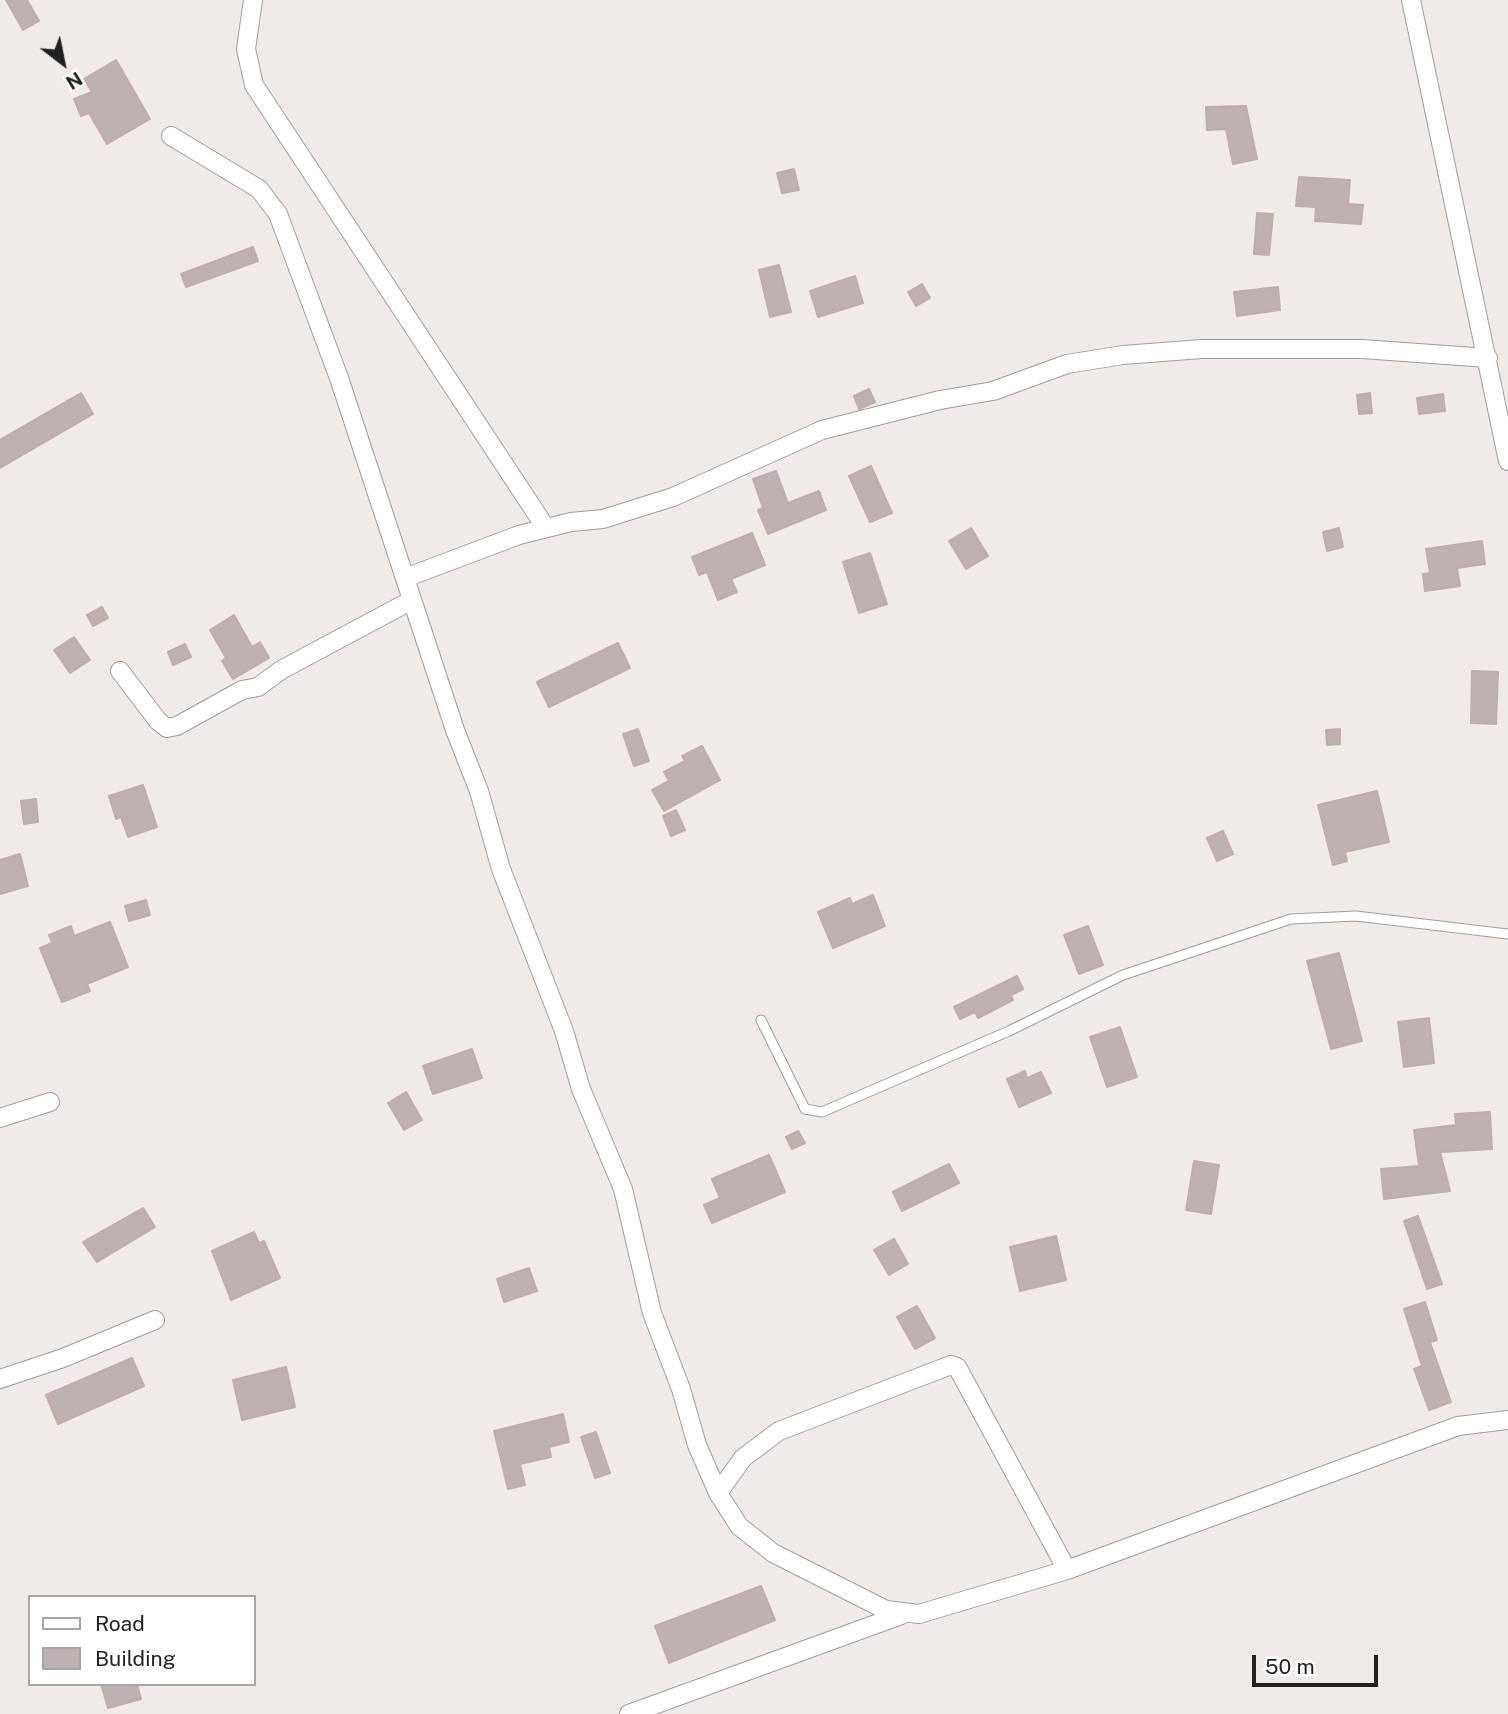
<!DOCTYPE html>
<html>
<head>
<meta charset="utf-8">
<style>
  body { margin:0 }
  #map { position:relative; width:1508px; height:1714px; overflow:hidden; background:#f1ebe8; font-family:"Public Sans",sans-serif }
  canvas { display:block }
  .legend { position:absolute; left:28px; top:1595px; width:228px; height:91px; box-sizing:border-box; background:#fff; border:2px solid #a6a6a6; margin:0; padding:9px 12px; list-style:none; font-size:21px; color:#212121 }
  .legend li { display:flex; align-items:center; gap:14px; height:35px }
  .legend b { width:35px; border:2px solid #a6a6a6 }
  .north { position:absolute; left:28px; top:28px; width:70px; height:70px; -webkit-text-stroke:5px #fff; paint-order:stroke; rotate:148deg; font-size:19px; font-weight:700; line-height:28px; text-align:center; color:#212121 }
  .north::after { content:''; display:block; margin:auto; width:24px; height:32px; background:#212121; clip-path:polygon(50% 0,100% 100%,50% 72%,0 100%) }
  .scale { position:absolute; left:1252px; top:1655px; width:126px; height:32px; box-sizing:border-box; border:4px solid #212121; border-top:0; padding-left:9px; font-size:21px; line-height:24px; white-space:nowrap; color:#212121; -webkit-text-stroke:5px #fff; paint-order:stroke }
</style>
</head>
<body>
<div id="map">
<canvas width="1508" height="1714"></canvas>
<ul class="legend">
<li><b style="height:9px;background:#fff"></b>Road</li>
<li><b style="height:19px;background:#beb1b1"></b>Building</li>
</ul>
<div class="north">N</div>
<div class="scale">50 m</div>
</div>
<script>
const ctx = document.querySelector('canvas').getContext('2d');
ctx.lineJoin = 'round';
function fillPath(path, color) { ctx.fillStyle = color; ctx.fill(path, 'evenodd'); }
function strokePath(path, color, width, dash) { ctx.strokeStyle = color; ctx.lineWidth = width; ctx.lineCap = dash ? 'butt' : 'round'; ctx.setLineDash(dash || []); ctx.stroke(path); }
const building = new Path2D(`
  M6,0H27L39,21L23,30Z
  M116,60L150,119L107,144L89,113L81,116L74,99L92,92L84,79Z
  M1246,106L1257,159L1233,164L1226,129L1207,130L1206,107Z
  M794,169L799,190L782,193L777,173Z
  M1299,177L1350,180L1348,204L1363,205L1361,224L1315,221L1316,207L1296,206Z
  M1257,213L1273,214L1269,255L1254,254Z
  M253,247L258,261L186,287L181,274Z
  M779,265L791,312L770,317L759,270Z
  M855,276L863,303L818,317L810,291Z
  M922,284L930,298L916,306L908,292Z
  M1278,287L1280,310L1237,316L1234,292Z
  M869,389L875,402L859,409L854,396Z
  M81,393L93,414L0,468V440Z
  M1370,393L1372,413L1359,414L1357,395Z
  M1443,394L1445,411L1419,414L1417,398Z
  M871,466L892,513L870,522L849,476Z
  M776,471L788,503L819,491L826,510L768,534L758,510L763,508L753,479Z
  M971,528L988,556L966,569L949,541Z
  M1339,528L1343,547L1327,551L1323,532Z
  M752,533L765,565L731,579L737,592L718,600L707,572L699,575L692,557Z
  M1482,541L1485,564L1457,568L1460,586L1425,591L1423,574L1430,573L1426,549Z
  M870,553L887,604L859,613L843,562Z
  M102,607L108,618L93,626L87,615Z
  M234,615L252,647L260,642L269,658L233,679L222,661L226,658L210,630Z
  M74,637L90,660L70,673L54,650Z
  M618,643L630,668L549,707L537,682Z
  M185,644L191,657L173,665L168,652Z
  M1472,671L1498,672L1496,724L1471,723Z
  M638,729L649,761L634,766L623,734Z
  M1340,729V744L1327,745L1326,730Z
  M702,746L720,780L664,811L652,790L669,781L664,772L685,761L682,756Z
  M143,785L157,827L128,837L121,817L116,819L109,796Z
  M1377,791L1389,842L1345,852L1347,861L1333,865L1318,805Z
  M36,799L38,822L24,824L21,801Z
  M676,810L685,830L671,836L663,816Z
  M1223,831L1233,854L1217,861L1207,838Z
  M20,854L28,886L0,894V860Z
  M873,895L885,926L833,948L818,912L850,898L852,904Z
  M146,900L150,915L129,921L125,906Z
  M110,922L128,967L87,984L90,991L62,1002L40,948L52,943L49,935L71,926L74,936Z
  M1088,926L1103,965L1079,974L1064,935Z
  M1339,953L1362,1041L1331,1049L1307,961Z
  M1017,976L1023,989L1011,995L1013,1000L978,1018L975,1012L960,1019L954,1007Z
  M1429,1018L1434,1063L1404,1067L1398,1022Z
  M1120,1027L1137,1077L1107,1087L1090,1037Z
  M472,1049L482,1078L433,1094L423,1066Z
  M1025,1071L1027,1078L1041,1072L1051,1093L1019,1107L1007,1079Z
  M406,1092L422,1120L404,1130L388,1103Z
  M1490,1112L1492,1149L1440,1152L1450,1191L1384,1199L1381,1169L1419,1166L1414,1130L1456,1125L1455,1114Z
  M798,1131L805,1143L792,1149L786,1137Z
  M769,1155L785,1192L712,1223L704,1205L720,1198L712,1179Z
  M1194,1161L1219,1165L1211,1214L1186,1210Z
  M949,1164L959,1183L902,1211L893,1192Z
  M143,1208L155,1227L97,1262L83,1242Z
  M1418,1216L1442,1284L1427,1289L1404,1221Z
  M254,1232L259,1243L264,1241L280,1278L231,1300L212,1251Z
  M1056,1236L1066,1280L1020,1291L1010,1247Z
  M894,1239L908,1264L889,1275L874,1250Z
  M529,1268L537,1291L504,1302L497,1279Z
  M1425,1302L1437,1340L1430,1342L1451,1402L1429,1410L1414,1369L1422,1366L1404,1309Z
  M917,1306L935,1338L915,1349L897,1317Z
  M132,1358L144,1386L58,1424L46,1395Z
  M286,1367L295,1407L242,1420L233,1380Z
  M563,1414L569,1442L549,1447L551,1457L520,1464L525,1485L508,1489L494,1431Z
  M596,1432L610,1473L595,1478L581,1437Z
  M761,1586L775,1620L669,1663L655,1626Z
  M101,1684H137L141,1699L108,1708Z`);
const lane = new Path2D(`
  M761,1020L805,1109L822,1112L1009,1031L1123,975L1291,919L1356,916L1508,934`);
const street = new Path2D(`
  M253,0L246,49L254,85L546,528
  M1411,0L1508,461
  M171,136L259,189L278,214L339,378L455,730L479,791L501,869L564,1031L581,1089L623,1189L652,1313L681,1389L697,1445L718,1493L739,1526L773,1553L886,1610L919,1614L1067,1570L1458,1426L1508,1420
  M405,578L519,535L571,522L603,519L673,497L822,430L940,400L993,391L1067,364L1123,355L1202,349H1362L1488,358
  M120,671L158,721L167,728L177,726L242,690L258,687L281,670L412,600
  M0,1118L50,1102
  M0,1379L63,1358L155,1320
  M718,1493L743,1458L779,1431L951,1365L957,1367L961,1374L1067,1570
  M629,1714L901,1615`);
fillPath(building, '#beb1b1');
strokePath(building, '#c3acaa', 2);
strokePath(lane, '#9e9e9e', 11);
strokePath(street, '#9e9e9e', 20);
strokePath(lane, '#fff', 9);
strokePath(street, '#fff', 18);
</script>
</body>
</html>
